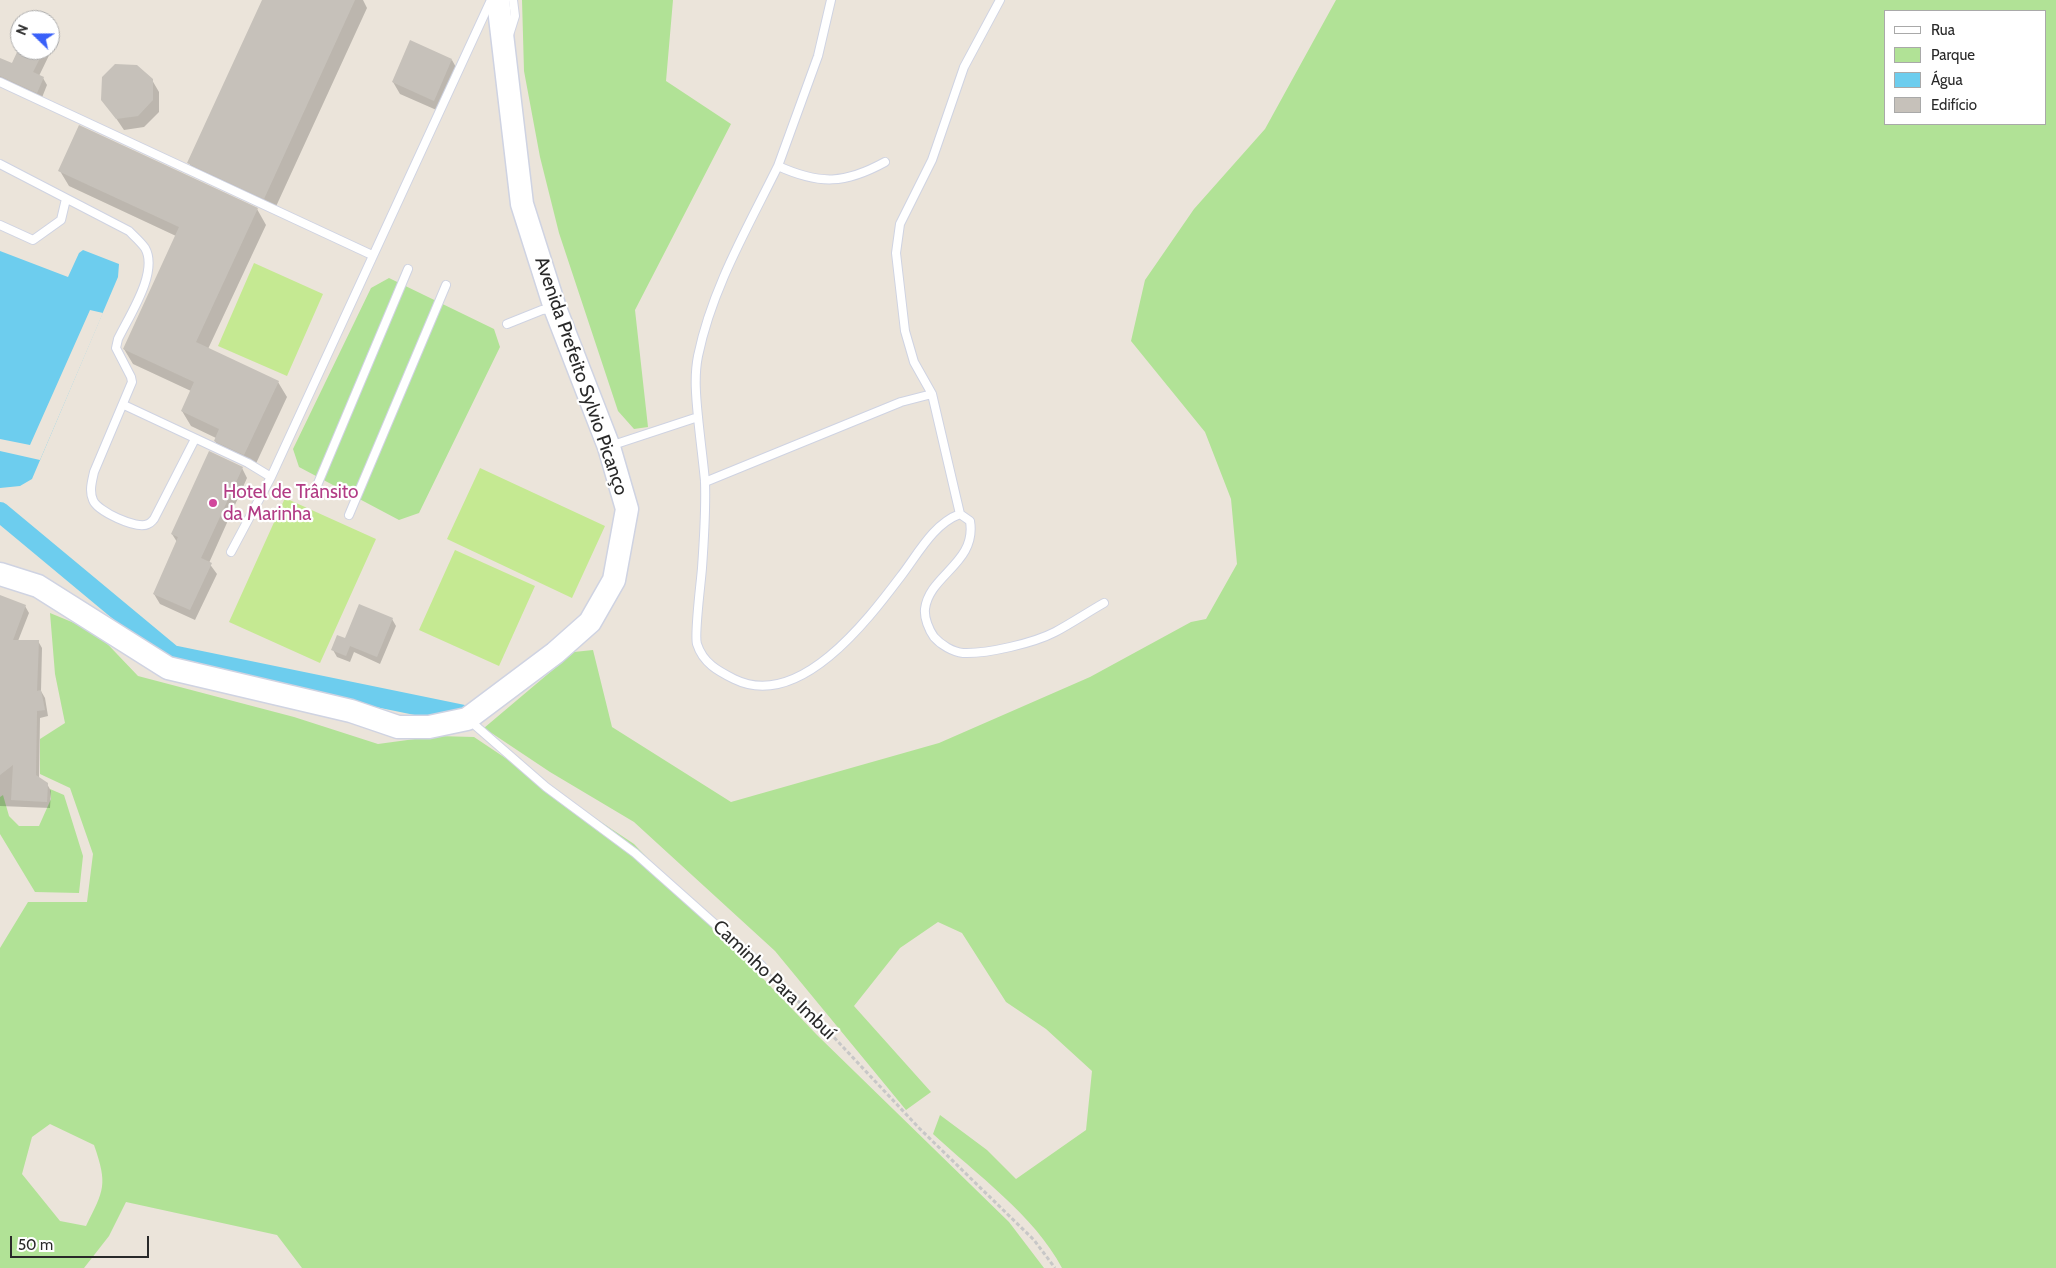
<!DOCTYPE html>
<html>
<head>
<meta charset="utf-8">
<style>
  body { margin:0 }
  #map { position:relative; width:2056px; height:1268px; overflow:hidden; background:#ebe4da; font-family:Cabin,sans-serif }
  canvas { display:block }
  .legend { position:absolute; left:1884px; top:10px; width:162px; height:115px; box-sizing:border-box; background:#fff; border:1px solid #a9a9a9; margin:0; padding:6px 9px; list-style:none; font-size:15px; color:#292929 }
  .legend li { display:flex; align-items:center; gap:10px; height:25px }
  .legend b { width:25px; border:1px solid #a9a9a9 }
  .north { position:absolute; left:10px; top:10px; width:50px; height:50px; box-sizing:border-box; background:#fff; border:1px solid #a9a9a9; border-radius:50%; rotate:292deg; font-size:14px; font-weight:700; line-height:20px; text-align:center; color:#292929 }
  .north::after { content:''; display:block; margin:auto; width:18px; height:22px; background:#3960f9; clip-path:polygon(50% 0,100% 100%,50% 72%,0 100%) }
  .scale { position:absolute; left:10px; top:1236px; width:139px; height:22px; box-sizing:border-box; border:2px solid #292929; border-top:0; padding-left:6px; font-size:15px; line-height:18px; white-space:nowrap; color:#292929; -webkit-text-stroke:4px #fff; paint-order:stroke }
</style>
</head>
<body>
<div id="map">
<canvas width="2056" height="1268"></canvas>
<ul class="legend">
<li><b style="height:6px;background:#fff"></b>Rua</li>
<li><b style="height:14px;background:#b1e296"></b>Parque</li>
<li><b style="height:14px;background:#6dcdee"></b>Água</li>
<li><b style="height:14px;background:#c6c1ba"></b>Edifício</li>
</ul>
<div class="north">N</div>
<div class="scale">50 m</div>
</div>
<script>
const ctx = document.querySelector('canvas').getContext('2d');
ctx.lineJoin = 'round';
function fillPath(path, color) { ctx.fillStyle = color; ctx.fill(path, 'evenodd'); }
function strokePath(path, color, width, dash) { ctx.strokeStyle = color; ctx.lineWidth = width; ctx.lineCap = dash ? 'butt' : 'round'; ctx.setLineDash(dash || []); ctx.stroke(path); }
function label(font, color, halo, rows, align = 'center') {
  ctx.font = font + ' Cabin,sans-serif'; ctx.lineWidth = 4.5; ctx.setLineDash([]); ctx.textBaseline = 'middle'; ctx.strokeStyle = halo; ctx.fillStyle = color; for (const [text, x, y, turn = 0] of rows) {
    ctx.save(); ctx.translate(x, y); ctx.rotate((+turn || 0) * Math.PI / 180); ctx.textAlign = isNaN(turn) ? turn : align; if (halo) ctx.strokeText(text, 0, 0); ctx.fillText(text, 0, 0); ctx.restore();
  }
}
const green = new Path2D(`
  M522,0H673L666,81L731,124L635,310L648,427L634,429L618,411L559,233L540,157L524,71Z
  M1336,0H2056V1268H1062C1035,1216 975,1173 933,1134L940,1115L987,1150L1016,1179L1086,1130L1092,1071L1046,1029L1006,1002L962,933L938,922L900,948L854,1006L931,1092L906,1110L775,951L634,822L550,772L484,728L574,652L593,650L612,727L731,802L939,743L1090,677L1191,622L1206,619L1237,564L1231,499L1205,432L1131,341L1145,280L1194,209L1265,129ZM1885,11H2045V124H1885Z
  M389,278L494,329L500,347L419,513L399,520L299,467L293,449L371,288Z
  M50,613L96,632L138,676L294,717L378,744L437,736L474,737L634,844L817,1035L1009,1222L1044,1268H302L277,1235L126,1202L109,1236L84,1268H0V948L28,902H87L93,854L70,788L40,774V739L65,723L55,674ZM50,1124L94,1145C108,1185 104,1190 86,1226L60,1221L22,1174L32,1137Z
  M50,789L64,795L83,856L79,893L35,892L0,834V797L3,795L9,816L19,826H39L51,799Z`);
const pitch = new Path2D(`
  M254,263L323,294L287,376L218,346Z
  M480,468L605,526L572,598L447,539Z
  M285,498L376,539L320,663L229,622Z
  M455,550L535,586L499,666L419,630Z`);
const water = new Path2D(`
  M83,250L119,264L118,277L32,479L20,486L0,488V251L68,277L79,253Z`);
const pier = new Path2D(`
  M90,310L103,313L40,460L0,451V439L30,445Z`);
const shadow = new Path2D(`
  M264,0H363L367,8L273,213L198,178L189,163Z
  M50,35L55,43L39,76L43,78L47,85L41,100L0,82V59L12,64L20,48V50H50Z
  M452,60L458,71L441,112L400,94L393,82Z
  M152,80L159,92V112L144,127L124,130L103,99Z
  M60,171L257,209L266,225L208,349L278,382L287,397L253,470L224,456L215,441L216,438L191,426L182,411L191,391L133,364L124,349L176,236L69,186Z
  M242,468L247,478L209,563L217,574L195,620L160,604L154,594L177,542L172,534Z
  M0,600L25,606L29,613L18,641H38L42,648L41,691L45,698L48,716L40,718L39,779L47,784L51,791L50,808L0,806Z
  M392,619L396,626L380,664L354,652L350,662L337,657L333,650L345,640Z`);
const canal = new Path2D(`
  M0,512L172,655L469,716`);
const building = new Path2D(`
  M262,0H355L264,199L187,163Z
  M410,40L452,59L434,101L392,82Z
  M18,50H44L33,72L44,77L37,93L0,76V58L12,63Z
  M115,64L137,65L153,79V100L138,116L116,119L101,100L102,77Z
  M79,125L258,208L196,342L279,381L244,455L214,441L219,429L181,411L194,382L123,349L179,227L58,171Z
  M209,451L243,467L201,558L212,563L190,610L153,594L178,537L171,534Z
  M0,595L26,605L13,640H39L37,691L41,690L45,710L37,711L36,775L48,783L47,802L11,800L13,765L0,775Z
  M359,604L393,618L377,657L350,646L346,656L331,650L337,635L345,638Z`);
const path = new Path2D(`
  M769,974L813,1015L919,1128L1034,1240L1055,1268`);
const lane = new Path2D(`
  M509,35L515,16L513,0
  M0,82L372,255
  M0,164L129,231C134,236 141,242 145,248C159,272 129,316 118,339L116,348L131,377L132,382L94,472C92,481 89,491 93,500C97,511 137,530 148,524C151,523 152,521 154,519L195,439
  M778,166L818,56L831,0
  M0,225L33,240L61,220L66,199
  M507,324L542,310L552,309
  M124,405L248,463L271,477
  M698,417C700,438 703,460 705,481C706,510 704,540 702,568C701,582 694,635 697,644C703,663 718,671 734,679C799,711 867,621 901,576C918,554 933,524 960,514L970,521C977,563 929,575 925,609C924,618 929,630 934,637C941,645 953,652 963,653C987,654 1034,643 1055,632C1072,623 1088,612 1104,603
  M610,446L698,417C696,397 694,376 698,356C712,288 748,227 778,166C820,185 845,184 885,162
  M705,482L901,402L932,394
  M313,495L408,269
  M960,514L932,394L914,362L905,331L896,253L900,224L932,160L964,67L1000,0
  M349,515L446,285
  M231,552L271,477L491,0
  M469,720L546,787L635,853L762,966`);
const secondary = new Path2D(`
  M0,574L38,586L168,668L351,711L398,727H429L467,719L555,653L590,622L614,580L627,509L609,447L555,308L522,204L498,0`);
const markers = [
  [213,503,5,"#d1479c"]
];
const streetNames = [
  ["Avenida Prefeito Sylvio Picanço",581,376,71],
  ["Caminho Para Imbuí",774,980,44]
];
const hotelNames = [
  ["Hotel de Trânsito",223,492],
  ["da Marinha",223,514]
];
fillPath(green, '#b1e296');
fillPath(pitch, '#c5e992');
fillPath(water, '#6dcdee');
fillPath(pier, '#ebe4da');
fillPath(shadow, '#0003');
strokePath(canal, '#6dcdee', 20);
fillPath(building, '#c6c1ba');
strokePath(lane, '#cfd3e2', 10);
strokePath(secondary, '#cfd3e2', 25);
strokePath(path, '#c7c7c7', 3, [4, 2.5]);
strokePath(lane, '#fff', 8);
strokePath(secondary, '#fff', 22);
for (const [x, y, r, color] of markers) { const dot = new Path2D(); dot.arc(x, y, r, 0, 2 * Math.PI); ctx.fillStyle = color; ctx.fill(dot); strokePath(dot, '#fff', 2); }
label('19px', '#292929', '#fff', streetNames);
label('19px', '#b23c85', '#fff', hotelNames, 'left');
</script>
</body>
</html>
